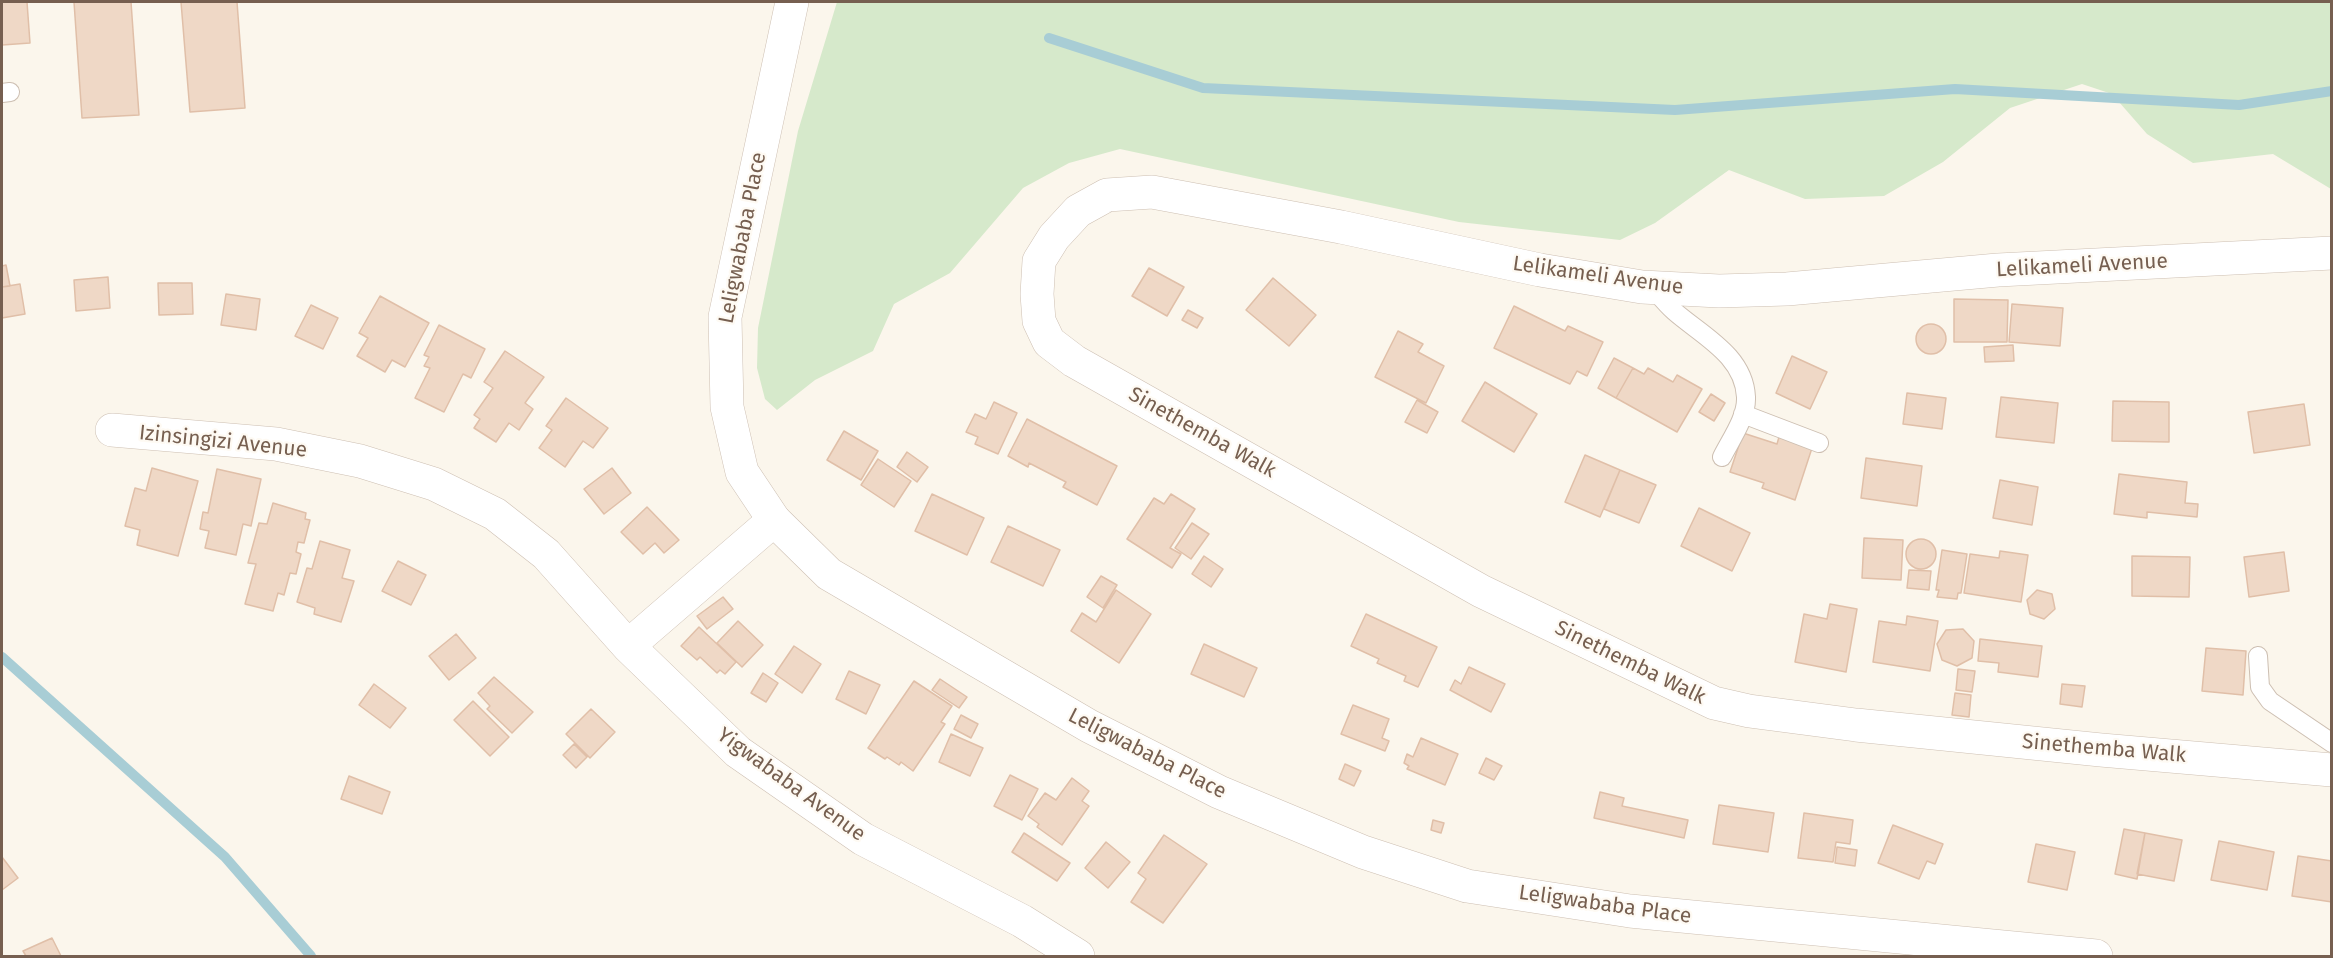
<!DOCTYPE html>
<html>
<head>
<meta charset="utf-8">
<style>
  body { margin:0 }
  #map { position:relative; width:2333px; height:958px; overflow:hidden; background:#fbf6ec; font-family:"Fira Sans",sans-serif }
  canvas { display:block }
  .frame { position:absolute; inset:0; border:3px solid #765f50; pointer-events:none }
</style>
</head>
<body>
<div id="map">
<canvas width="2333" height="958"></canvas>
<div class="frame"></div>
</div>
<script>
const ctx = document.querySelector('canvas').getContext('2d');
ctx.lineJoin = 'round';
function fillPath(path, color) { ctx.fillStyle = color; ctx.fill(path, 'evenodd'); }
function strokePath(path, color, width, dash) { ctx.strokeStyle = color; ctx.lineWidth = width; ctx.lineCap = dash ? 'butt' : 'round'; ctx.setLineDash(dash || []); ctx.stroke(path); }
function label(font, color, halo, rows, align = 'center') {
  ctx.font = font + ' "Fira Sans",sans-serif'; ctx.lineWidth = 4.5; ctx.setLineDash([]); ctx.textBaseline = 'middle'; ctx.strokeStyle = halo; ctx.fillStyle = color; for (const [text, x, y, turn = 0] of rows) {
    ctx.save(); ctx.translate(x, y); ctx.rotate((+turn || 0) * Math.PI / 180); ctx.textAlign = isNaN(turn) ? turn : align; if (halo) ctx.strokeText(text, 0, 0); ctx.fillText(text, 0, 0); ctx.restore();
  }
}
const green = new Path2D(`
  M837,2H2331V189L2273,154L2193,163L2147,134L2112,94L2082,84L2010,108L1943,162L1884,196L1805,199L1729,170L1655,223L1620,240L1459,222L1120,149L1069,163L1023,188L950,273L894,304L873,351L815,380L777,410L765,399L757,368L758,328L798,131Z`);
const stream = new Path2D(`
  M1049,38L1203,88L1675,110L1955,89L2239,105L2332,91
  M2,657L225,857L311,956`);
const building = new Path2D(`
  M2,2H27L30,43L2,45Z
  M74,2H131L139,115L82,118Z
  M181,2H237L245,108L190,112Z
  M6,265L10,286L2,287V266Z
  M1149,268L1184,287L1167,316L1132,296Z
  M108,277L110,308L76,311L74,280Z
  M1273,278L1316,315L1289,346L1246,310Z
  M158,283H192L193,314L159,315Z
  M20,284L25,314L2,318V287Z
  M226,294L260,299L256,330L221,325Z
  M380,296L429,323L405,367L392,360L385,372L357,356L368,338L359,333Z
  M1954,299L2008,300L2007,342H1954Z
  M2012,304L2063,308L2060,346L2009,342Z
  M311,305L338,318L323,349L295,336Z
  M1514,306L1565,331L1568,326L1603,342L1587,376L1577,371L1570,384L1494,348Z
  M1188,310L1203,318L1197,328L1182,320Z
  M1916 339a15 15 0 1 1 30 0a15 15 0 1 1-30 0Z
  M439,325L485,349L471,378L463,374L444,412L415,398L430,368L424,366L429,357L424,355Z
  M1398,331L1423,344L1418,352L1444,366L1426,403L1375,377Z
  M2013,345L2014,361L1985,362L1984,347Z
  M505,351L544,377L525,403L533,409L519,430L509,423L496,442L474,428L480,419L474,415L493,388L484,382Z
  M1792,356L1827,372L1810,409L1776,393Z
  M1614,358L1633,368L1616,398L1598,388Z
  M1633,368L1644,374L1648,368L1673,382L1677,375L1702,389L1677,432L1616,398Z
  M1485,382L1537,414L1514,452L1462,421Z
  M1907,393L1946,398L1942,429L1903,424Z
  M1711,394L1725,403L1714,421L1699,412Z
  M2001,397L2058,403L2054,443L1996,437Z
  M566,398L608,428L593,448L583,441L565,467L539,448L552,430L546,426Z
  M1417,400L1438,412L1427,433L1405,422Z
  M2113,401L2169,402V442L2112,441Z
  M994,402L1017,413L998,454L975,444L978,437L966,432L975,414L986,419Z
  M2304,404L2310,445L2254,453L2248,412Z
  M1027,419L1117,466L1097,505L1063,487L1066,482L1029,463L1028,467L1008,456Z
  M844,431L878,451L861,480L827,460Z
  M1743,433L1777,444L1779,437L1812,448L1795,500L1762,488L1764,483L1730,472Z
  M907,452L928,467L917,482L897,467Z
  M1585,455L1620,470L1600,517L1565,502Z
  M1866,458L1922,466L1917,506L1861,498Z
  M878,459L911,481L894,507L861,485Z
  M152,468L198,481L178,556L137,545L140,530L125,526L135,488L146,491Z
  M612,468L631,493L604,514L584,489Z
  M217,469L261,479L251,526L243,524L236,555L205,548L209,531L200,529L203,512L208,513Z
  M1620,470L1656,485L1639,523L1604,509Z
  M2119,474L2187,482L2185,503L2198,504L2197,517L2147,512V518L2114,514Z
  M2000,480L2038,487L2032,525L1993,518Z
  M932,494L984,518L967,555L915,531Z
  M1171,494L1195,509L1170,548L1181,554L1172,568L1127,539L1154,498L1164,504Z
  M273,503L306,513L305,519L310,520L304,543L298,542L296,552L301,554L296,574L290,573L284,595L278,593L273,611L245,604L256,564L248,563L259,523L267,524Z
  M647,507L679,540L664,553L655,543L643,554L621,532Z
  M1699,508L1750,533L1732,571L1681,546Z
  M1192,523L1209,534L1191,559L1175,548Z
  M1008,526L1060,550L1043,586L991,562Z
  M1864,538L1903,540L1901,580L1862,578Z
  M1906 554a15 15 0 1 1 30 0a15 15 0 1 1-30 0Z
  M320,541L350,550L342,578L354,581L341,622L314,614L315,608L297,602L307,568L312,569Z
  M1942,550L1967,554L1961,593H1958L1957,599L1937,597L1939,590H1936Z
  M2000,551L2028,555L2021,602L1964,593L1970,554L1999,558Z
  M2284,552L2289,591L2249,597L2244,557Z
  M1204,556L1223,569L1211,587L1192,574Z
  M2132,556L2190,557L2189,597L2132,596Z
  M398,561L426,575L411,605L382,591Z
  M1909,570L1931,571L1929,590L1907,588Z
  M1101,576L1117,585L1103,608L1087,597Z
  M1116,590L1151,614L1119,663L1071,631L1082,613L1096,622Z
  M2037,590L2052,594L2055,609L2044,619L2030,614L2027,600Z
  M723,597L733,609L707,629L697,616Z
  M1830,604L1857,609L1846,672L1795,662L1804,614L1827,619Z
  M1366,614L1437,647L1418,687L1404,681L1406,676L1377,663L1379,659L1351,646Z
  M1907,616L1938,621L1930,671L1873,662L1879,621L1906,625Z
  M738,621L763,645L742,667L717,643Z
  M699,627L736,662L725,674L720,670L717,673L700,657L697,660L681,646Z
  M1963,629L1974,641L1972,658L1957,666L1942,660L1937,644L1946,630Z
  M456,634L476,658L449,680L429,656Z
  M1980,639L2042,646L2038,677L1998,672L1999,663L1978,661Z
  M1204,644L1257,668L1244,697L1191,674Z
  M794,646L821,664L802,693L775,674Z
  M2206,648L2246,651L2243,695L2202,691Z
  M1469,667L1505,684L1491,712L1450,690L1455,680L1461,684Z
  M1958,669L1975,671L1972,692L1956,690Z
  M849,671L880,685L866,714L836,699Z
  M763,673L778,683L766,702L751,693Z
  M494,677L533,712L512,733L487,709L490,706L478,693Z
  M940,679L967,697L959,708L932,690Z
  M914,681L952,706L941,722L945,724L913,771L901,762L899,765L887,757L885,759L868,748Z
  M374,684L406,708L390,728L359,705Z
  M2062,684L2085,686L2082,707L2060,704Z
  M1955,693L1971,695L1969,717L1952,715Z
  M473,701L509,737L490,756L454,720Z
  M1353,705L1389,719L1382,738L1389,741L1385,751L1341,734Z
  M591,709L615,732L590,758L566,734Z
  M961,715L978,724L971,738L954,729Z
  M951,734L983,748L970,776L939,762Z
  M1421,738L1458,754L1445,785L1407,769L1409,766L1404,763L1407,754L1413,757Z
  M574,744L587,757L576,768L563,755Z
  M1486,758L1502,766L1494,780L1479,773Z
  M1345,764L1361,771L1354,786L1339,779Z
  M1010,775L1038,789L1022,820L994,806Z
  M349,776L390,792L382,814L341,799Z
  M1072,778L1089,791L1082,801L1089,806L1062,845L1037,827L1039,824L1028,816L1045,793L1056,800Z
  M1600,792L1624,798L1622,806L1688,820L1684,838L1594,818Z
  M1719,805L1774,813L1768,852L1713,844Z
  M1804,813L1853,820L1850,844L1836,842L1833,862L1798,858Z
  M1433,820L1444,823L1441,833L1431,830Z
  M1893,825L1943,844L1935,864L1927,861L1919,879L1878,863Z
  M2124,829L2145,833L2137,879L2115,874Z
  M1024,833L1070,863L1057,881L1012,852Z
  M2145,833L2182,840L2174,881L2137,874Z
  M1164,835L1207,864L1163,923L1131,902L1146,879L1138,873Z
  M2219,841L2274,852L2267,890L2211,880Z
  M1106,842L1130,862L1108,888L1085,868Z
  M2036,844L2075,852L2067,890L2028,882Z
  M1837,847L1857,850L1855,866L1835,863Z
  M2298,856L2332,861V902L2292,896Z
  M2,857L18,878L2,890Z
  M52,938L61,956H26L23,951Z`);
const service = new Path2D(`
  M2,93L10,92
  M1652,287C1659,295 1666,304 1674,311C1701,335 1744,355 1746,397C1747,417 1731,439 1722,457
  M1743,414L1819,443
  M2258,656L2260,687L2270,701L2332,743`);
const minor = new Path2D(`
  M2332,253L1998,270L1787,289L1719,291L1642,287L1540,270L1341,227L1152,192L1107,195L1078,211L1054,237L1039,261L1037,294L1039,321L1049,342L1074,361L1481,591L1714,703L1749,711L1856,725L2101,750L2332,770
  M112,430L276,444L360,461L434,484L495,514L546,554L628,646L738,752L863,839L1022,921L1078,956
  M628,646L774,520`);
const tertiary = new Path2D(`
  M792,2L725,317L727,407L742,472L774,520L829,574L1089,726L1219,792L1363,852L1467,886L1630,911L2096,956`);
const streetNames = [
  ["Leligwababa Place",743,238,-79],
  ["Lelikameli Avenue",2082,266,-3],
  ["Lelikameli Avenue",1598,276,8],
  ["Sinethemba Walk",1202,433,29],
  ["Izinsingizi Avenue",223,442,6],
  ["Sinethemba Walk",1630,663,26],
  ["Sinethemba Walk",2104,749,5],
  ["Leligwababa Place",1147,754,27],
  ["Yigwababa Avenue",791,785,36],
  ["Leligwababa Place",1605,905,8]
];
fillPath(green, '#d6e9cb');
strokePath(stream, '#a8cdd5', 10);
fillPath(building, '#efd8c6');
strokePath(building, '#e0bfa8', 1.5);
strokePath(service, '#cdbfb2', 20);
strokePath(minor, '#cdbfb2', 34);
strokePath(tertiary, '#cdbfb2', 34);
strokePath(service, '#fff', 18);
strokePath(minor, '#fff', 33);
strokePath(tertiary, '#fff', 33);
label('21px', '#765f50', '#fefaf3', streetNames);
</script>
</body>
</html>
